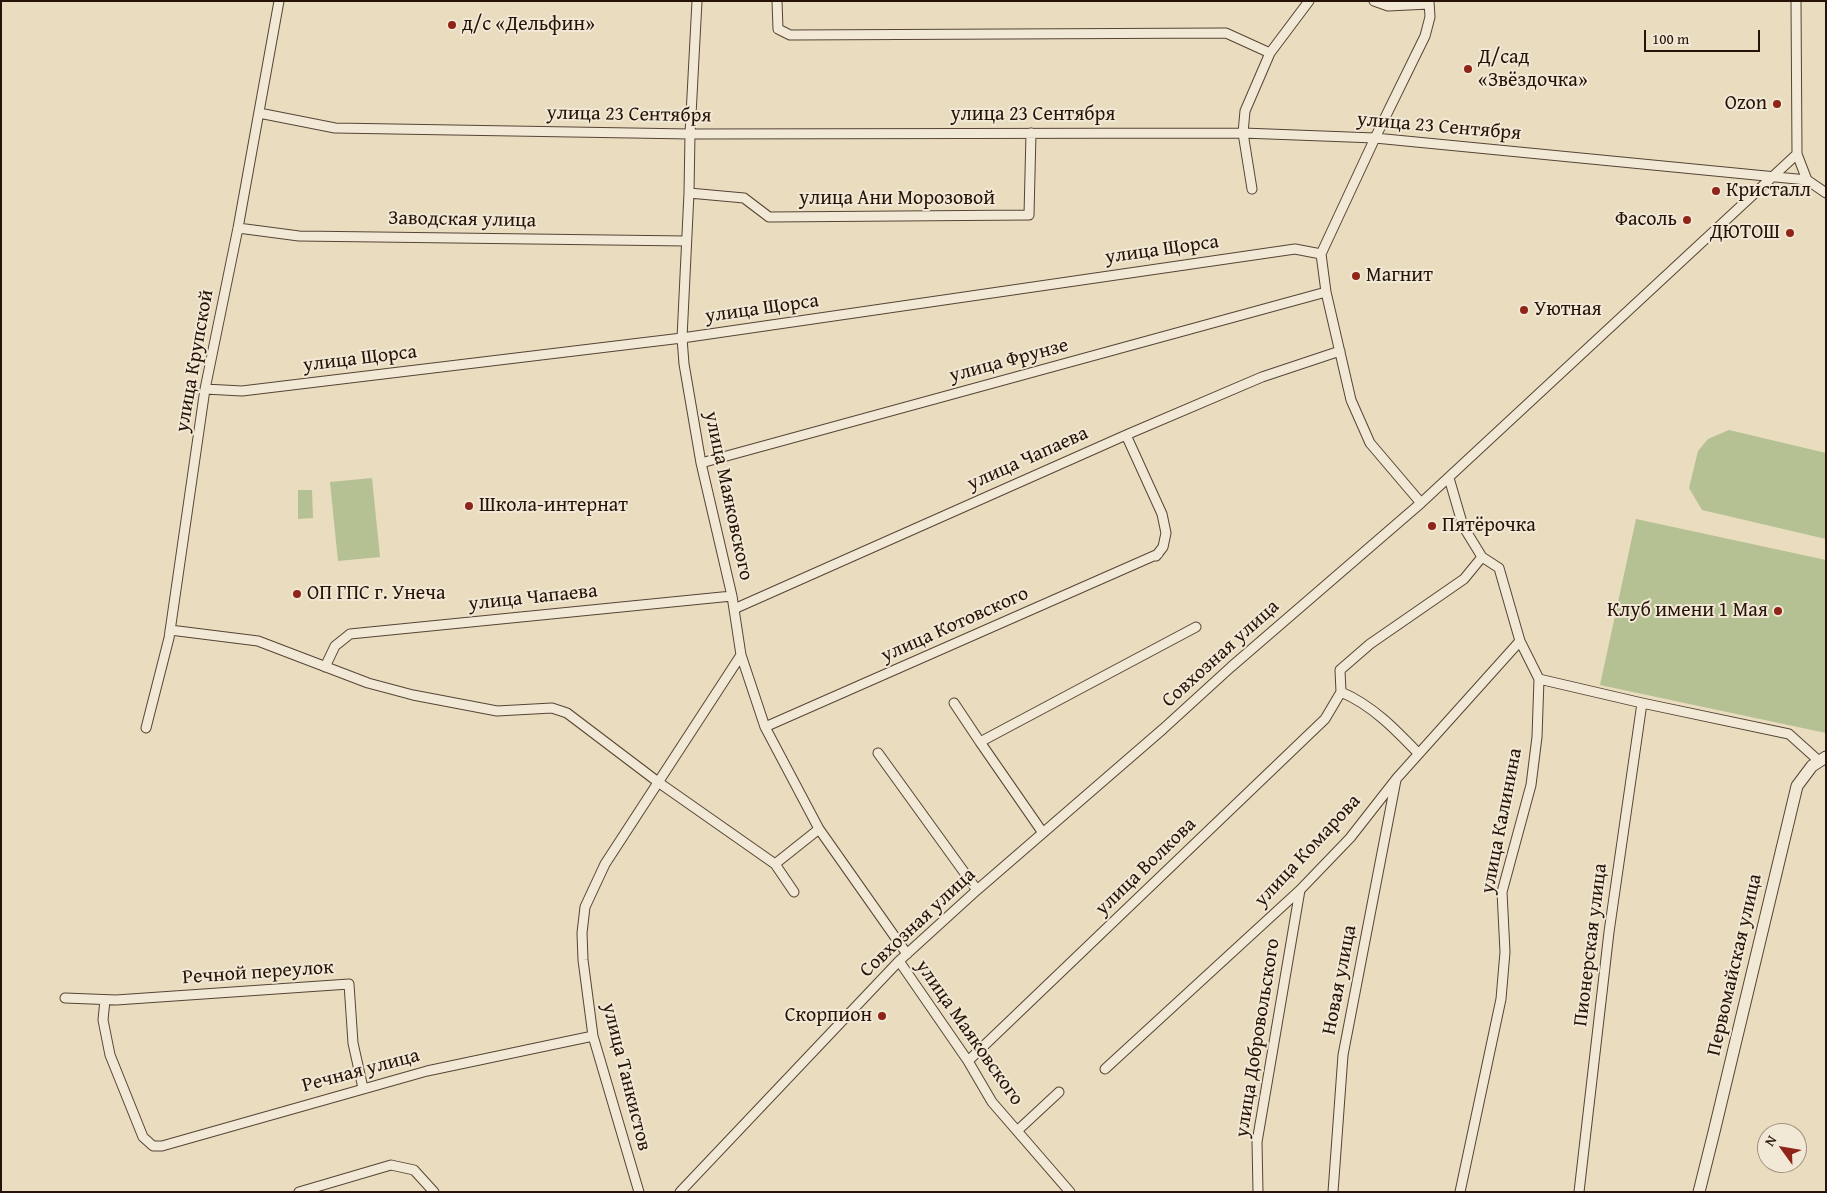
<!DOCTYPE html>
<html>
<head>
<meta charset="utf-8">
<style>
  body { margin:0 }
  #map { position:relative; width:1827px; height:1193px; overflow:hidden; background:#e9dcbf; font-family:"Gentium Book Plus",serif }
  canvas { display:block }
  .frame { position:absolute; inset:0; border:2px solid #261207; pointer-events:none }
  .north { position:absolute; left:1757px; top:1123px; width:50px; height:50px; box-sizing:border-box; background:#f1e8d5; border:1px solid #a09283; border-radius:50%; rotate:302deg; font-size:14px; font-weight:700; line-height:20px; text-align:center; color:#261207 }
  .north::after { content:''; display:block; margin:auto; width:18px; height:22px; background:#8f2418; clip-path:polygon(50% 0,100% 100%,50% 72%,0 100%) }
  .scale { position:absolute; left:1644px; top:30px; width:116px; height:22px; box-sizing:border-box; border:2px solid #261207; border-top:0; padding-left:6px; font-size:15px; line-height:18px; white-space:nowrap; color:#261207; -webkit-text-stroke:4px #f1e8d5; paint-order:stroke }
</style>
</head>
<body>
<div id="map">
<canvas width="1827" height="1193"></canvas>
<div class="frame"></div>
<div class="north">N</div>
<div class="scale">100 m</div>
</div>
<script>
const ctx = document.querySelector('canvas').getContext('2d');
ctx.lineJoin = 'round';
function fillPath(path, color) { ctx.fillStyle = color; ctx.fill(path, 'evenodd'); }
function strokePath(path, color, width, dash) { ctx.strokeStyle = color; ctx.lineWidth = width; ctx.lineCap = dash ? 'butt' : 'round'; ctx.setLineDash(dash || []); ctx.stroke(path); }
function label(font, color, halo, rows, align = 'center') {
  ctx.font = font + ' "Gentium Book Plus",serif'; ctx.lineWidth = 4; ctx.setLineDash([]); ctx.textBaseline = 'middle'; ctx.strokeStyle = halo; ctx.fillStyle = color; for (const [text, x, y, turn = 0] of rows) {
    ctx.save(); ctx.translate(x, y); ctx.rotate((+turn || 0) * Math.PI / 180); ctx.textAlign = isNaN(turn) ? turn : align; if (halo) ctx.strokeText(text, 0, 0); ctx.fillText(text, 0, 0); ctx.restore();
  }
}
const green = new Path2D(`
  M1729,430L1826,453V539L1702,510L1689,488L1698,451L1708,439Z
  M372,478L380,557L338,561L330,482Z
  M298,490H312L313,518L298,519Z
  M1636,519L1826,560V733L1600,685Z`);
const minor = new Path2D(`
  M697,1L690,134L689,193L682,338L684,364L701,463L732,596L741,655L765,727L819,829L907,954
  M777,1L778,29L790,35L1226,33L1270,53
  M1374,1L1388,6L1429,4
  M1796,1L1797,154L1807,180
  M259,113L335,128L690,134L1243,133L1375,138L1807,180L1826,193
  M1252,189L1243,133L1245,111L1270,53L1309,1
  M689,193L744,198L769,217L1029,215L1031,133
  M238,228L299,236L686,241
  M1321,254L1375,138L1425,36L1430,17L1429,1
  M1321,254L1326,292L1351,400L1370,443L1421,503
  M205,389L242,391L682,338L1295,249L1321,254
  M1126,435L1162,514L1166,533L1163,547L1156,556
  M701,463L1326,292
  M1449,478L1463,526L1482,557L1499,568L1520,641L1539,679L1537,737L1531,785L1502,892L1505,952L1501,999L1460,1192
  M734,609L1126,435L1262,377L1340,351
  M170,630L258,641L368,683L413,695L497,711L552,708L567,713L658,782L775,864L819,829
  M325,667L335,646L350,634L732,596
  M1539,679L1642,703L1789,734L1819,761
  M1341,692L1340,670L1370,644L1464,579L1482,557
  M1341,692C1372,705 1396,730 1418,753
  M954,703L980,742
  M765,727L1158,554
  M146,728L169,638L205,389L238,228L279,1
  M878,753L977,890
  M1043,833L980,742L1196,627
  M775,864L794,892
  M899,961L968,1061L992,1102L1070,1192
  M65,998L116,1000L349,984L353,1043L363,1088
  M105,1000L103,1020L110,1055L143,1137L153,1146H162L427,1071L593,1036
  M968,1061L1325,719L1341,692
  M1105,1069L1300,890L1350,838L1397,778L1520,641
  M1017,1131L1059,1092
  M299,1192L391,1165L414,1170L434,1192
  M639,1192L593,1036L583,960L582,933L585,907L605,864L741,655
  M680,1192L899,961L977,890L1163,729L1231,667L1421,503L1797,154
  M1258,1192L1257,1142L1300,890
  M1333,1192L1343,1055L1396,780
  M1579,1192L1609,932L1642,703`);
const tertiary = new Path2D(`
  M1699,1192L1714,1132L1797,786L1812,766L1826,757`);
const markers = [
  [452,25,5,"#8f2418"],
  [1468,69,5,"#8f2418"],
  [1777,104,5,"#8f2418"],
  [1716,191,5,"#8f2418"],
  [1687,220,5,"#8f2418"],
  [1790,233,5,"#8f2418"],
  [1356,276,5,"#8f2418"],
  [1524,310,5,"#8f2418"],
  [469,506,5,"#8f2418"],
  [1432,526,5,"#8f2418"],
  [297,594,5,"#8f2418"],
  [1778,611,5,"#8f2418"],
  [882,1016,5,"#8f2418"]
];
const poiNames = [
  ["д/с «Дельфин»",462,25],
  ["Д/сад",1478,58],
  ["«Звёздочка»",1478,81],
  ["Ozon",1767,104,"right"],
  ["Кристалл",1726,191],
  ["Фасоль",1677,220,"right"],
  ["ДЮТОШ",1780,233,"right"],
  ["Магнит",1366,276],
  ["Уютная",1534,310],
  ["Школа-интернат",479,506],
  ["Пятёрочка",1442,526],
  ["ОП ГПС г. Унеча",307,594],
  ["Клуб имени 1 Мая",1768,611,"right"],
  ["Скорпион",872,1016,"right"]
];
const streetNames = [
  ["улица 23 Сентября",629,115,1],
  ["улица 23 Сентября",1033,115],
  ["улица 23 Сентября",1439,127,5],
  ["улица Ани Морозовой",897,199],
  ["Заводская улица",462,220,1],
  ["улица Щорса",1162,250,-8],
  ["улица Щорса",762,309,-8],
  ["улица Щорса",360,359,-7],
  ["улица Крупской",195,361,-80],
  ["улица Фрунзе",1009,361,-15],
  ["улица Чапаева",1028,459,-24],
  ["улица Маяковского",728,496,78],
  ["улица Чапаева",533,598,-6],
  ["улица Котовского",955,625,-24],
  ["Совхозная улица",1221,654,-42],
  ["улица Калинина",1502,821,-79],
  ["улица Комарова",1308,851,-47],
  ["улица Волкова",1146,867,-44],
  ["Совхозная улица",918,923,-43],
  ["Пионерская улица",1591,945,-83],
  ["Первомайская улица",1735,965,-77],
  ["Речной переулок",258,973,-4],
  ["Новая улица",1340,980,-79],
  ["улица Маяковского",969,1033,55],
  ["улица Добровольского",1258,1038,-81],
  ["Речная улица",361,1071,-15],
  ["улица Танкистов",626,1077,76]
];
fillPath(green, '#b5c093');
strokePath(minor, '#574435', 11);
strokePath(tertiary, '#574435', 13);
strokePath(minor, '#f1e8d5', 9);
strokePath(tertiary, '#f1e8d5', 11);
for (const [x, y, r, color] of markers) { const dot = new Path2D(); dot.arc(x, y, r, 0, 2 * Math.PI); ctx.fillStyle = color; ctx.fill(dot); strokePath(dot, '#f1e8d5', 2); }
label('20px', '#261207', '#f1e8d5', poiNames, 'left');
label('20px', '#261207', '#f1e8d5', streetNames);
</script>
</body>
</html>
